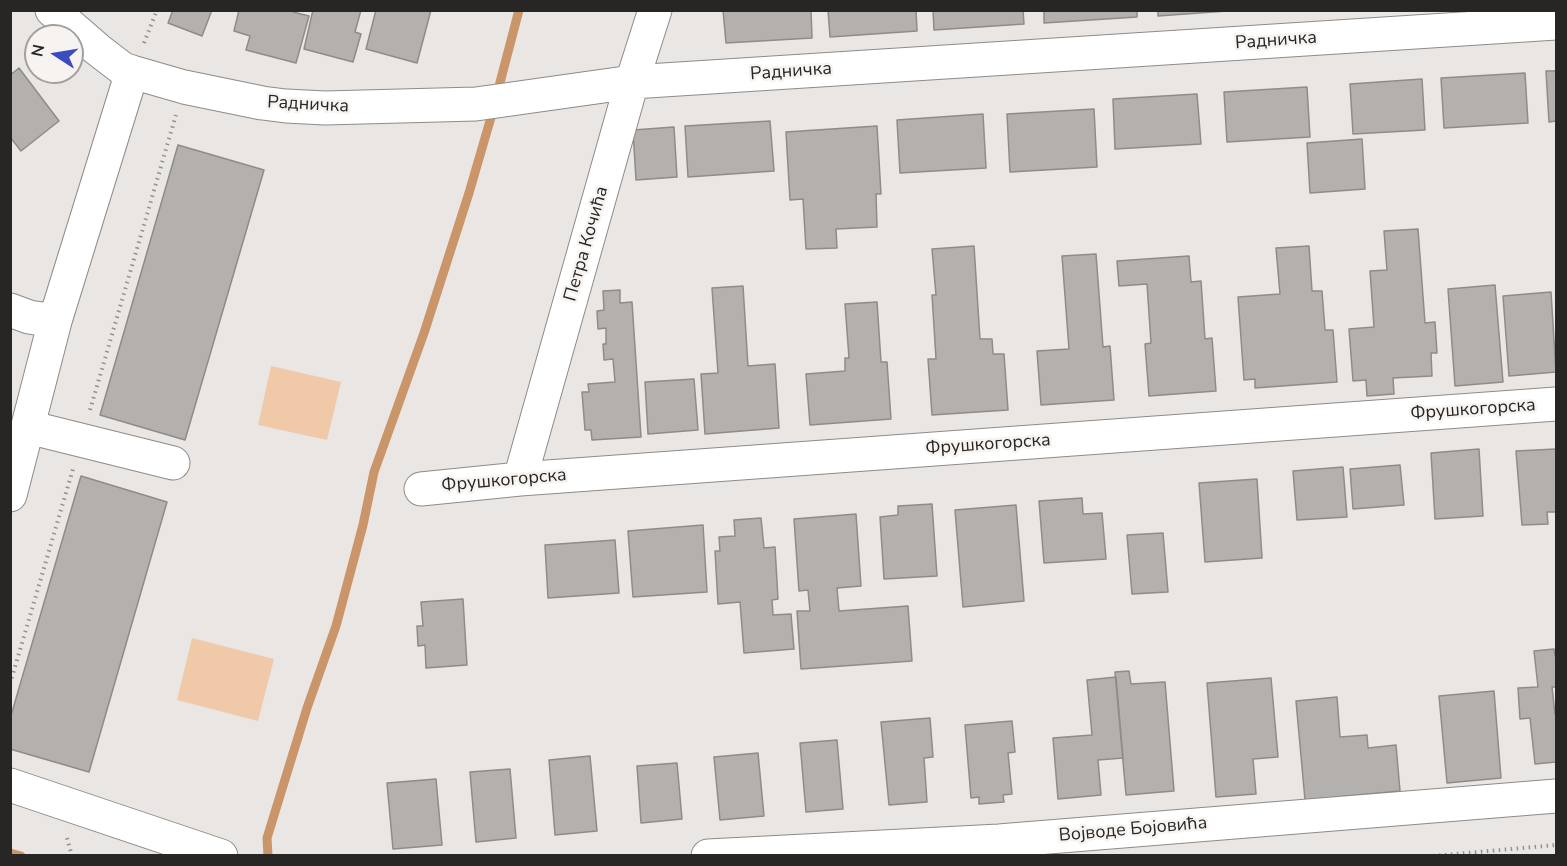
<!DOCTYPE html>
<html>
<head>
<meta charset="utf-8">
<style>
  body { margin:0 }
  #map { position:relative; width:1567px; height:866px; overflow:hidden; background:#e9e6e3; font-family:"Nunito Sans",sans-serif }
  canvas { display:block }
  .frame { position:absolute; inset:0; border:12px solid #272625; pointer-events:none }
  .north { position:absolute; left:24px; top:24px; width:60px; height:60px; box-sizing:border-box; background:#f6f3f0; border:2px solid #a3a19f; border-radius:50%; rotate:282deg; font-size:16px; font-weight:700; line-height:24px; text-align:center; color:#272625 }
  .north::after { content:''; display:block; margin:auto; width:21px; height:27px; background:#3a4cbe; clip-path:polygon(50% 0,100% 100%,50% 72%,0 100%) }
</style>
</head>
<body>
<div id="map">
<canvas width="1567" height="866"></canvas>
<div class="frame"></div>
<div class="north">N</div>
</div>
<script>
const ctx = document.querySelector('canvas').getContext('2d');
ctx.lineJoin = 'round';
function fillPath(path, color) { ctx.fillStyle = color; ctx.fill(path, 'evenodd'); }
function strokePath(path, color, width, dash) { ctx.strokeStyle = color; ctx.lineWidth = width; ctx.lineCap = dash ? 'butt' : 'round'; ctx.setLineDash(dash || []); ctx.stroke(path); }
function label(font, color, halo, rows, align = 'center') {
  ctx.font = font + ' "Nunito Sans",sans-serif'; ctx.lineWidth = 5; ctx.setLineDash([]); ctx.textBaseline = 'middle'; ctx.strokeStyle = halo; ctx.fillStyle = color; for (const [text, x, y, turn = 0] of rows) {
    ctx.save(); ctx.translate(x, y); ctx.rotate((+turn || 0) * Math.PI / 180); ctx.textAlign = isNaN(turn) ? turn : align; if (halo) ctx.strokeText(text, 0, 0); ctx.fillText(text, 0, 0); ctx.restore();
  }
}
const green = new Path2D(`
  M271,366L341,382L327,440L258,425Z
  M192,638L274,659L258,721L177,700Z`);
const stream = new Path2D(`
  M497,94L519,10
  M10,853L21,856
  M268,856L267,838L307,708L336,626L363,525L374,472L424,333L469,193L494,107`);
const building = new Path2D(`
  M173,10H212L202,36L168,23Z
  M239,10H294L293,12L309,16L296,63L246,50L250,36L234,31Z
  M313,10H361L355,32L361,34L353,62L304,49Z
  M376,10H431L417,63L366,49Z
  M723,10H811L812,38L726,43Z
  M828,10H916L917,31L830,37Z
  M933,10H1023L1024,24L934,30Z
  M1044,10H1137V17L1044,23Z
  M1158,10H1241L1158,16Z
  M19,68L59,121L21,151L10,137V75Z
  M1546,71H1556V121L1549,122Z
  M1525,73L1528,123L1444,128L1441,78Z
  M1422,79L1425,130L1353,134L1350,84Z
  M1307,87L1310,137L1227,142L1224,92Z
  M1197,94L1201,144L1115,149L1113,99Z
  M1094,109L1097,167L1010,172L1007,114Z
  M983,114L986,168L900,173L897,120Z
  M770,121L774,171L688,177L685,126Z
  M877,126L881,194H876L877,227L836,229L837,248L806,249L803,199L790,200L786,132Z
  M674,127L677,177L636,180L633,130Z
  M1362,139L1365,189L1310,193L1307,143Z
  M178,145L264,170L185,440L100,415Z
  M1418,229L1425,323L1435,322L1437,353H1431L1432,376L1393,378L1394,394L1367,396L1366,380L1353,381L1349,329L1374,327L1370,271L1387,270L1384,231Z
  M974,246L980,339H992L993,354H1004L1008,410L932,415L928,359H936L932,295H936L932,249Z
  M1309,246L1312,291H1322L1325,330H1333L1337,382L1255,388V379L1244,380L1238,297L1280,294L1276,248Z
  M1096,254L1103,347L1110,346L1114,400L1041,405L1037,351L1069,349L1062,256Z
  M1189,256L1191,282L1201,281L1205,339L1212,338L1216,391L1149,396L1145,344L1151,343L1147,284L1119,286L1117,261Z
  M1495,285L1503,382L1455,386L1448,289Z
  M743,286L748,366L775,364L779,428L705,434L701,374L718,373L712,288Z
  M620,290V303L632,302L641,437L592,440L591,430H585L582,392H589L588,384L615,382L613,359L604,360L603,344H606V328L598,329L597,311L604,310L603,291Z
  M1551,292L1556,372L1509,376L1503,296Z
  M877,302L881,362H887L891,419L810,425L806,374L845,371V358H849L845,304Z
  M694,379L698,430L648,434L645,382Z
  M1479,449L1483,516L1435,519L1431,453Z
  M1556,449V512H1547L1548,524L1522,525L1516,451Z
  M1400,465L1404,505L1353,509L1350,469Z
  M1343,467L1347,517L1297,520L1293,471Z
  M81,476L167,502L89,772L10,749V719Z
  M1257,479L1262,558L1205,562L1199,483Z
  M1082,498L1083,514L1102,513L1106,559L1044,563L1039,501Z
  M932,504L937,576L884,579L880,517L898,515V506Z
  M1016,505L1024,601L963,607L955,510Z
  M856,514L861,586L837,588L839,611L908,606L912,661L801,669L797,611H810L808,590L799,591L794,519Z
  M761,518L764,548L775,547L778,599L772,600L773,615L791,614L794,649L744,653L740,602L718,604L715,551H720L719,537L735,536L734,520Z
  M703,525L707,592L633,597L628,531Z
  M1163,533L1168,592L1132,594L1127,535Z
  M615,540L619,593L548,598L545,545Z
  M463,599L467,665L426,668L425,645L418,646L417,626H423L421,602Z
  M1554,649L1555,656H1556V687H1552L1555,714H1556V762L1535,764L1530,718L1520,719L1518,688L1538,687L1534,651Z
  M1129,671L1131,684L1165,682L1174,791L1126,795L1115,672Z
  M1116,677L1123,758L1098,760L1101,795L1058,799L1053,738L1092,735L1087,680Z
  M1271,678L1278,757L1253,759L1256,794L1216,797L1207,683Z
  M1494,691L1501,778L1447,783L1439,696Z
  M1337,697L1340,737L1367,735L1368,748L1396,745L1400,791L1305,800L1296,701Z
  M930,718L933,757L924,758L927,802L889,805L881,722Z
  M1012,721L1015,752L1008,753L1012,794L1003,795L1004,802L979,804V797L971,798L965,725Z
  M837,740L843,809L806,812L800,743Z
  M758,753L764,816L720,820L714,757Z
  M590,756L597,831L555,835L549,760Z
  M677,763L682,819L641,823L637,766Z
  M510,769L516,838L476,842L470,772Z
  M436,779L442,845L393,849L387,783Z`);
const path = new Path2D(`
  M144,43L157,10
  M90,410L176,115
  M10,684L73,469
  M67,838L72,856
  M1433,856L1556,845`);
const minor = new Path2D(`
  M52,10L97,49L123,69L132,72L184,87L262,103L286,106L325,108L476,104L632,82L1556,23
  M10,310L29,317L55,321
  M28,427L173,463
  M520,479L632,82L655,10
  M421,489L520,479L1556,404
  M10,495L55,321L132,72
  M10,785L221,856
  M708,856L999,841L1556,796`);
const streetNames = [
  ["Радничка",1276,41,-4],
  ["Радничка",791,72,-4],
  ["Радничка",308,105,3],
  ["Петра Кочића",587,244,-74],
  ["Фрушкогорска",1473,410,-4],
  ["Фрушкогорска",988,445,-4],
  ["Фрушкогорска",504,481,-5],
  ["Војводе Бојовића",1133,830,-5]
];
fillPath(green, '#f0c9a9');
strokePath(stream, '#c99569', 9);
fillPath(building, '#b4b0ae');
strokePath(building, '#8e8b88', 1.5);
strokePath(minor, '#8e8b89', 35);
strokePath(path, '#949290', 4, [1.5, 4.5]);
strokePath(minor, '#fff', 33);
label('18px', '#272625', '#f6f3f0', streetNames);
</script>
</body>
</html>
